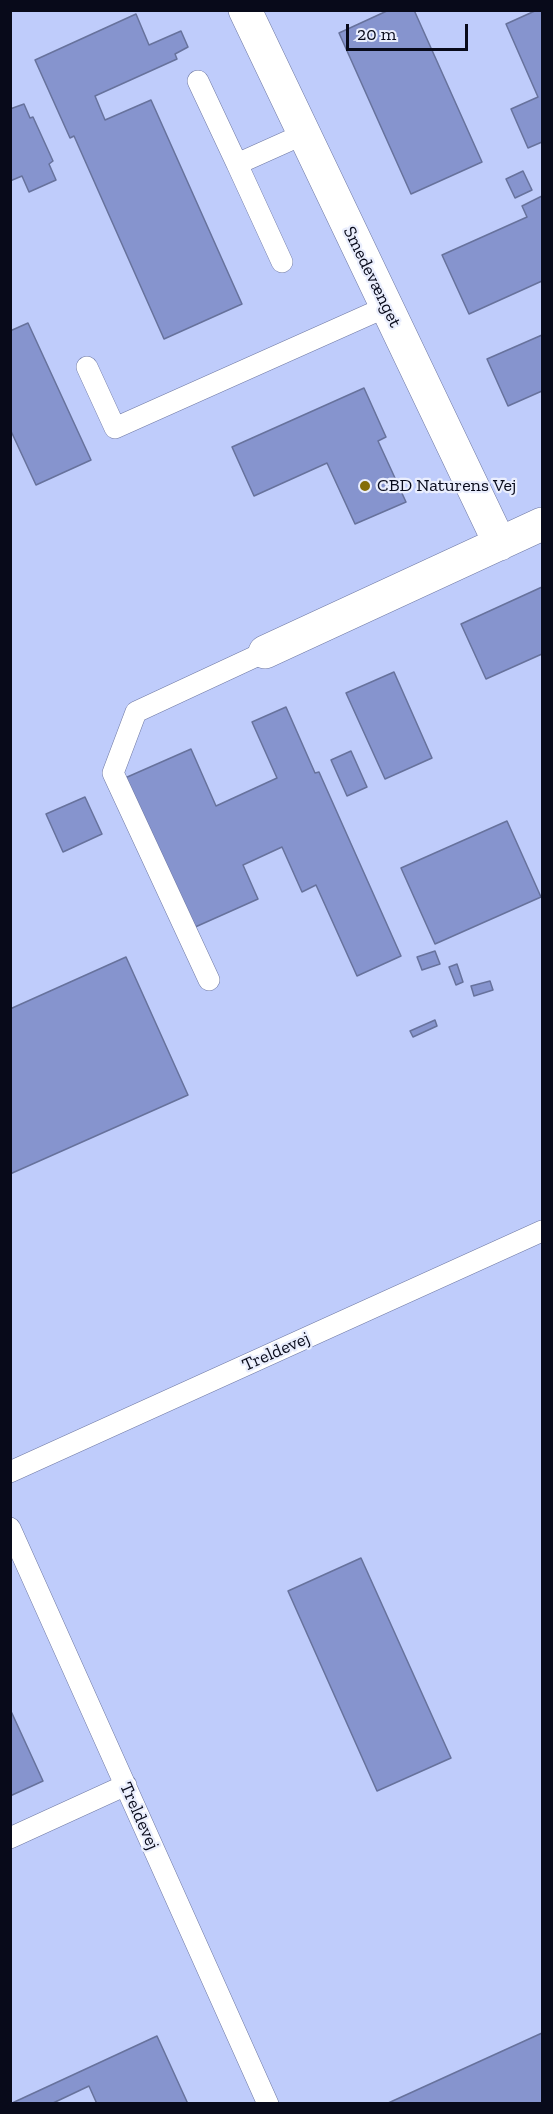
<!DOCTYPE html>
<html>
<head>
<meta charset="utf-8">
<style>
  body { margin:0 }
  #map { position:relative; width:553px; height:2114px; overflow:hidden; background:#bfccfb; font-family:"Zilla Slab",serif }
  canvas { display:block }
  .frame { position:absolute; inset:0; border:12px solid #080a1a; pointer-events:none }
  .scale { position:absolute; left:346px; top:24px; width:122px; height:27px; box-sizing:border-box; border:3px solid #080a1a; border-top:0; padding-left:8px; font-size:18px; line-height:21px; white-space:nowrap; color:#080a1a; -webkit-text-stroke:4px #eaeefd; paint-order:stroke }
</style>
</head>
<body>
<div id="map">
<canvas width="553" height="2114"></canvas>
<div class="frame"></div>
<div class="scale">20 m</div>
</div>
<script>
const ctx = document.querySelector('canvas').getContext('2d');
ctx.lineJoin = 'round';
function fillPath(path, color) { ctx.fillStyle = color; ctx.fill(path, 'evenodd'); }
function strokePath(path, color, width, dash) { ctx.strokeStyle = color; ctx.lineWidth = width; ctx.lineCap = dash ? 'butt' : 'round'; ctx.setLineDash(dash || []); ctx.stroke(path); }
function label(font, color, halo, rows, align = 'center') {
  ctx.font = font + ' "Zilla Slab",serif'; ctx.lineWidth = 4.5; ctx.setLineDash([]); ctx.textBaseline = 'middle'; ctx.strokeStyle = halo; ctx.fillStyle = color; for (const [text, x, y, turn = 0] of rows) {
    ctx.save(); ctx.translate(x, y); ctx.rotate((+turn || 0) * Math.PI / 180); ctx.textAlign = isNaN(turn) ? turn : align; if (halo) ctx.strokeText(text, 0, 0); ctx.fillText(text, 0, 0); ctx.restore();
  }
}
const building = new Path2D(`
  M389,10H414L482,162L411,194L339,33Z
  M537,10H542V142L528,148L511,109L538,97L506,24Z
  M136,14L149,45L181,31L188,47L175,54L177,59L95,96L105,120L151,100L242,304L164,339L74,136L70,138L35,60Z
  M24,104L30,118L33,117L53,161L49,164L56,180L29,192L22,176L10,181V109Z
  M523,171L532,190L515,198L506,179Z
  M542,196V281L469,314L442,255L527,217L522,206Z
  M28,323L91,460L36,485L10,429V331Z
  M542,335V391L508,406L487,359Z
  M364,388L386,437L378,441L406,502L355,524L327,463L254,496L232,447Z
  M542,587V654L486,679L461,624Z
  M394,672L432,758L385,779L346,693Z
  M286,707L315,773L319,772L401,956L357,976L316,885L302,892L282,847L243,865L258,899L193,928L125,778L191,749L216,806L277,778L252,722Z
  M351,751L367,787L347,796L331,760Z
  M85,797L102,834L63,852L46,814Z
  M507,821L541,897L435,944L401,868Z
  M435,951L440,964L422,970L417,957Z
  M126,957L188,1095L10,1174V1009Z
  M457,964L463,982L456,985L449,967Z
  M490,981L493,990L474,996L471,986Z
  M435,1020L437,1026L413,1037L410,1031Z
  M361,1558L451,1758L377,1791L288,1591Z
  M10,1709L43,1781L10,1796Z
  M542,2033V2104H386Z
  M157,2036L188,2104H97L89,2086L51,2104H10Z`);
const lane = new Path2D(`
  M198,81L237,164
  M282,262L237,164L304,134
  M87,367L115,428L386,307
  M209,980L113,773L136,712L265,652
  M10,1472L542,1231
  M10,1528L268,2104
  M10,1838L126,1785`);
const street = new Path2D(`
  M245,10L500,544
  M265,652L542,524`);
const markers = [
  [365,486,6,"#846d0a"]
];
const streetNames = [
  ["Smedevænget",372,277,64],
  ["Treldevej",276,1352,-24],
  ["Treldevej",139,1816,66]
];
const poiNames = [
  ["CBD Naturens Vej",377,486]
];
fillPath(building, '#8694ce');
strokePath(building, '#67729c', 1.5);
strokePath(lane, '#6e78a3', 22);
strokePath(street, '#6e78a3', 34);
strokePath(lane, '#fff', 21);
strokePath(street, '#fff', 33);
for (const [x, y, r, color] of markers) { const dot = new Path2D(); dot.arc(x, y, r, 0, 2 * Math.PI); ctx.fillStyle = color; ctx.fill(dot); strokePath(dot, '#eaeefd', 2); }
label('18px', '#080a1a', '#eaeefd', streetNames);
label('18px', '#080a1a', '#eaeefd', poiNames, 'left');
</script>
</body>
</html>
